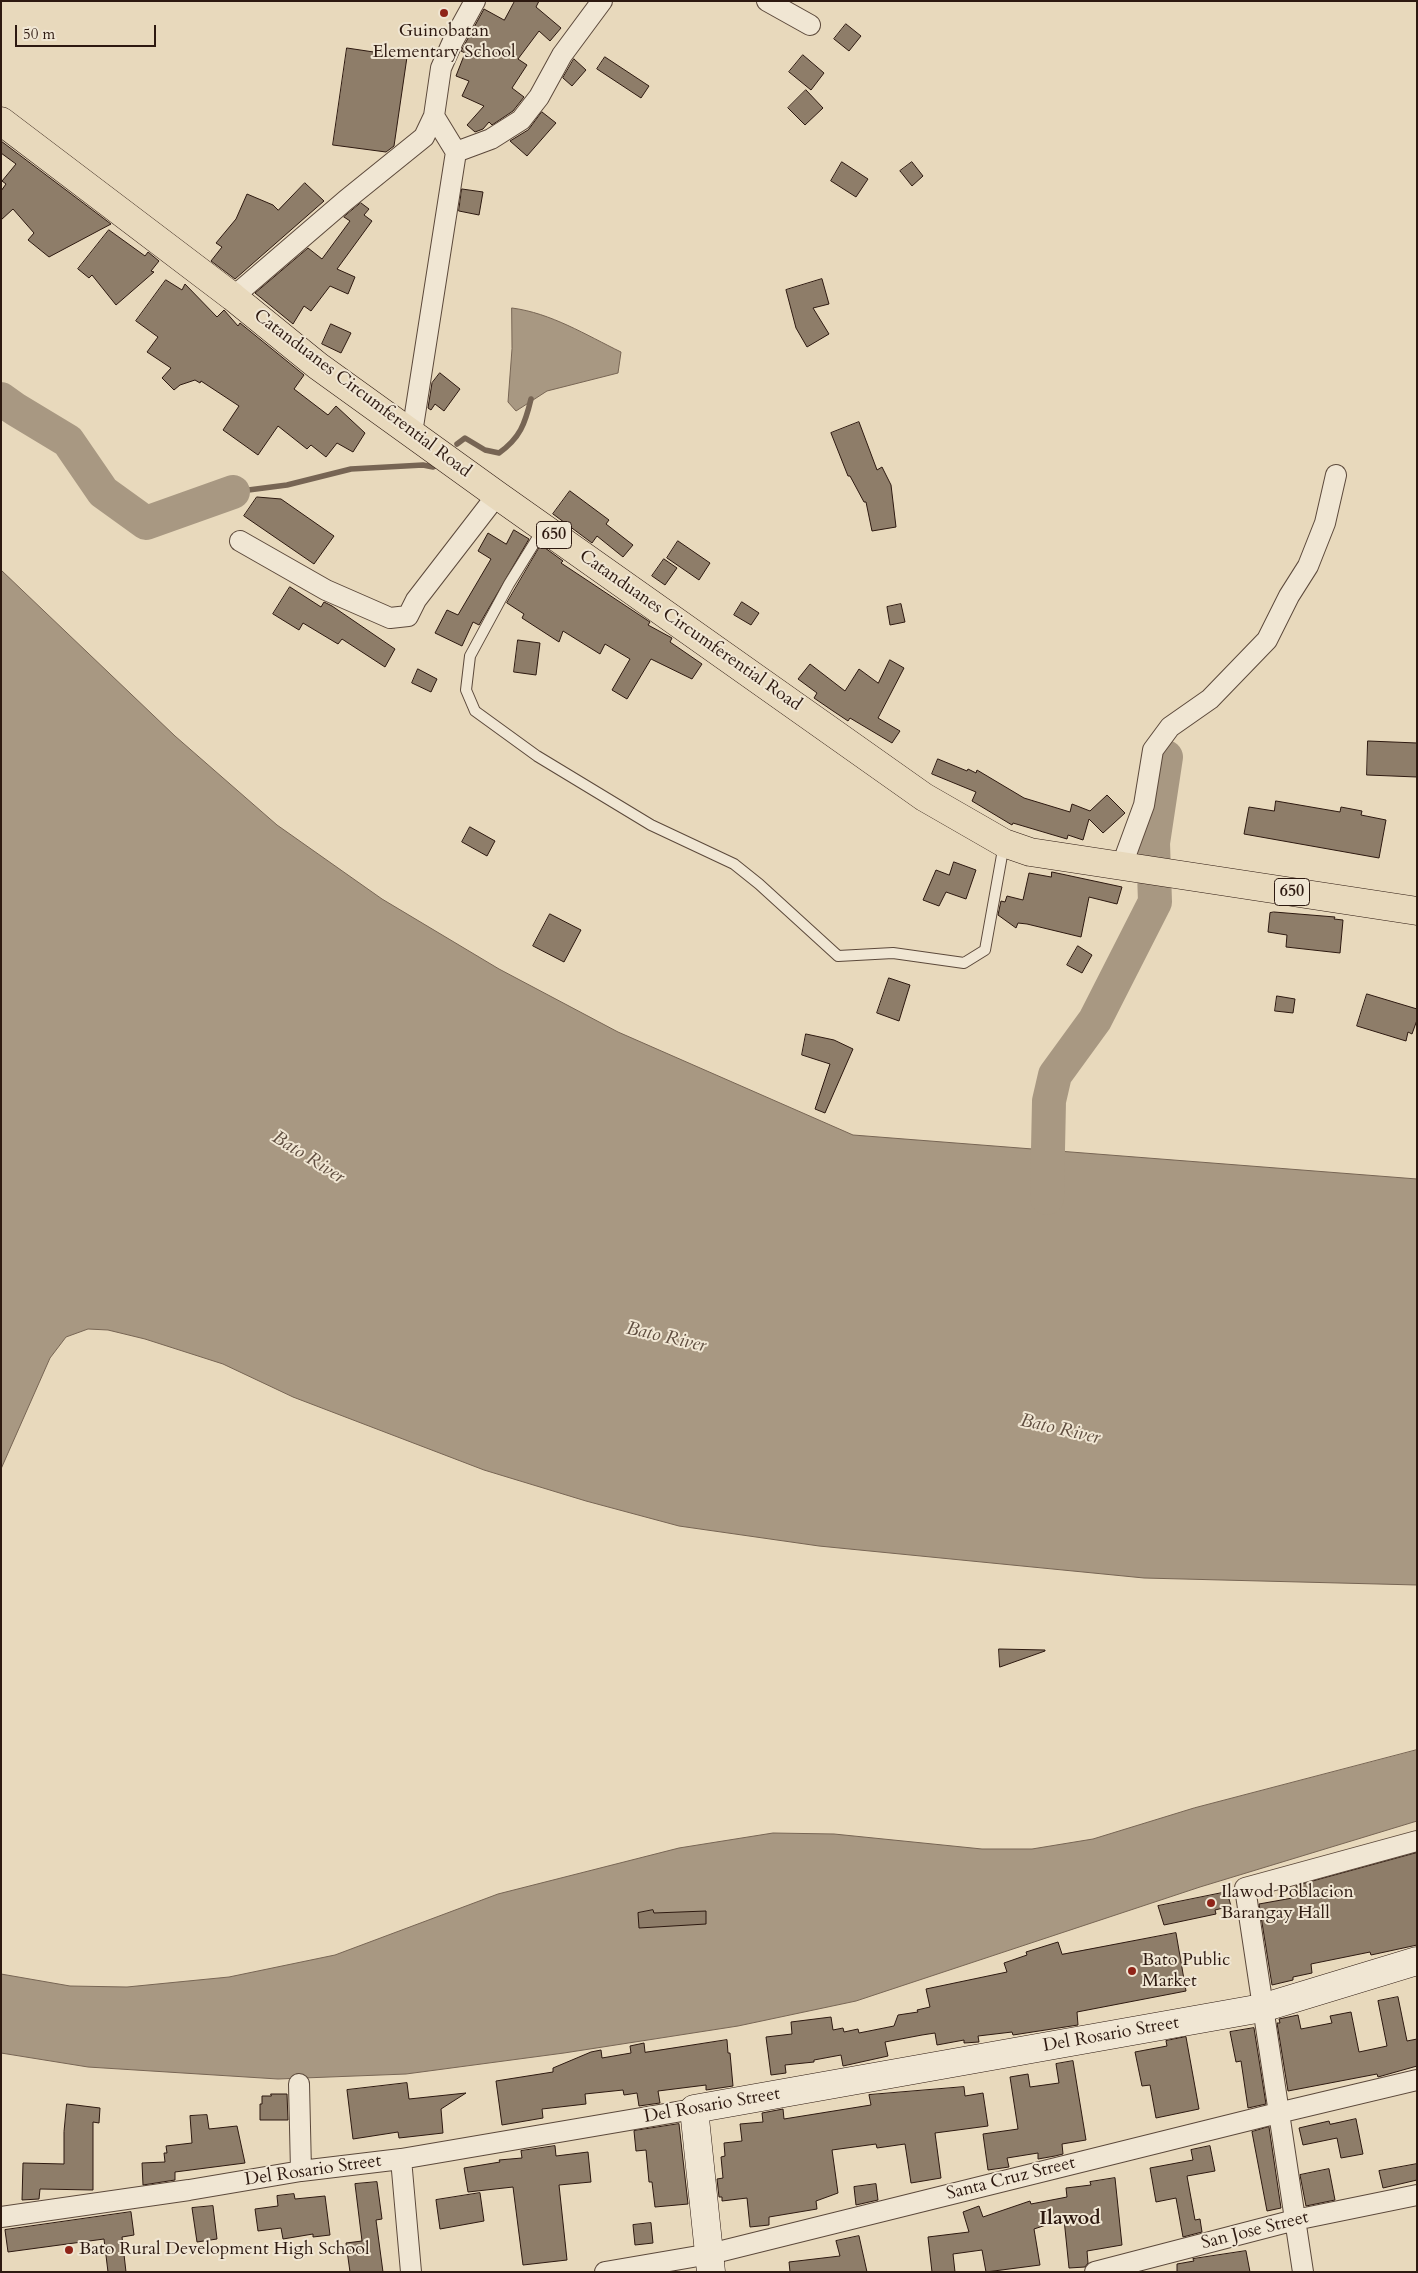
<!DOCTYPE html>
<html>
<head>
<meta charset="utf-8">
<style>
  body { margin:0 }
  #map { position:relative; width:1418px; height:2273px; overflow:hidden; background:#e8d9bc; font-family:Cardo,serif }
  canvas { display:block }
  .frame { position:absolute; inset:0; border:2px solid #2d1910; pointer-events:none }
  .scale { position:absolute; left:15px; top:25px; width:141px; height:22px; box-sizing:border-box; border:2px solid #2d1910; border-top:0; padding-left:6px; font-size:15px; line-height:18px; white-space:nowrap; color:#2d1910; -webkit-text-stroke:4px #f0e6d3; paint-order:stroke }
</style>
</head>
<body>
<div id="map">
<canvas width="1418" height="2273"></canvas>
<div class="frame"></div>
<div class="scale">50 m</div>
</div>
<script>
const ctx = document.querySelector('canvas').getContext('2d');
ctx.lineJoin = 'round';
function fillPath(path, color) { ctx.fillStyle = color; ctx.fill(path, 'evenodd'); }
function strokePath(path, color, width, dash) { ctx.strokeStyle = color; ctx.lineWidth = width; ctx.lineCap = dash ? 'butt' : 'round'; ctx.setLineDash(dash || []); ctx.stroke(path); }
function label(font, color, halo, rows, align = 'center') {
  ctx.font = font + ' Cardo,serif'; ctx.lineWidth = 4; ctx.setLineDash([]); ctx.textBaseline = 'middle'; ctx.strokeStyle = halo; ctx.fillStyle = color; for (const [text, x, y, turn = 0] of rows) {
    ctx.save(); ctx.translate(x, y); ctx.rotate((+turn || 0) * Math.PI / 180); ctx.textAlign = isNaN(turn) ? turn : align; if (halo) ctx.strokeText(text, 0, 0); ctx.fillText(text, 0, 0); ctx.restore();
  }
}
const water = new Path2D(`
  M512,308C551,313 586,335 621,352L618,373L547,391L516,411L508,402L512,349Z
  M1,570L175,736L277,825L382,899L499,969L618,1032L853,1135L1417,1179V1585L1144,1578L819,1546L679,1526L586,1501L484,1470L293,1397L223,1364L145,1339L108,1330L88,1329L66,1337L50,1358L1,1469Z
  M1417,1750V1821L1200,1887L856,2001L738,2026L564,2053L406,2074L278,2079L88,2067L1,2053V1974L70,1986L127,1987L229,1977L335,1955L498,1894L679,1848L773,1833L834,1834L982,1849H1032L1093,1839L1194,1808Z`);
const stream = new Path2D(`
  M457,444L465,438L485,450L499,453C520,438 525,424 531,399
  M233,492L287,485L351,469L423,465L433,467L439,464`);
const river = new Path2D(`
  M1,399L15,409L68,441L103,492L146,523L233,492
  M1047,1198L1049,1101L1055,1075L1095,1020L1155,902L1153,843L1166,757`);
const building = new Path2D(`
  M515,1H539L536,7L561,28L550,41L539,31L518,59L527,65L512,88L524,97L513,111L492,125L489,122L483,129L475,132L467,125L484,106L462,96L469,81L456,76L465,53L461,51L484,9L504,20Z
  M846,24L861,36L849,51L834,39Z
  M347,48L407,57L394,146L386,152L333,145Z
  M803,55L824,73L811,90L789,72Z
  M605,57L649,86L641,98L597,69Z
  M574,59L586,70L572,86L563,78Z
  M806,90L823,108L805,125L788,108Z
  M542,112L556,123L527,156L510,141L528,130Z
  M1,141L111,224L49,257L28,240L34,233L13,209L1,220V191L6,184L2,181L16,164L1,153Z
  M842,162L868,179L856,197L831,181Z
  M912,162L923,176L912,186L900,171Z
  M305,183L324,201L235,279L211,261L222,247L216,243L236,219L247,194L273,205L278,210Z
  M462,189L483,192L479,215L459,211Z
  M361,203L369,209L364,215L372,221L337,269L355,277L348,294L330,286L311,311L304,306L293,324L255,293L308,248L322,259L350,221L344,217Z
  M109,230L145,256L148,252L159,261L151,271L154,272L116,305L92,275L89,278L78,269Z
  M822,279L829,304L813,308L829,334L807,347L796,328L786,290Z
  M166,280L182,290L185,284L217,317L224,310L238,326L240,323L304,375L294,389L328,415L336,406L365,433L353,452L337,443L326,457L311,445L307,449L278,426L258,455L223,430L239,406L201,381L200,383L195,380L180,385L174,390L162,378L171,368L147,352L158,337L136,321Z
  M331,324L351,333L341,353L322,344Z
  M440,373L460,389L444,411L435,404L431,410L428,408L432,383Z
  M859,422L877,470L882,467L891,485L896,527L872,531L866,502H864L850,476H848L831,433Z
  M570,491L609,520L606,524L633,545L623,557L597,536L592,543L553,514Z
  M257,497L281,499L334,536L314,564L244,516Z
  M514,530L529,539L479,625L473,622L462,646L435,633L447,610L458,615L491,559L478,551L488,533L506,544Z
  M678,541L710,563L699,580L667,558Z
  M541,545L563,561L561,563L650,622L648,625L672,638L670,642L702,664L692,679L651,659L627,699L612,690L630,659L605,644L600,654L563,631L559,642L522,618L524,614L507,603Z
  M664,559L677,568L665,585L652,576Z
  M290,587L321,607L324,602L332,606L395,649L385,667L342,639L338,644L303,623L299,630L273,614Z
  M742,602L759,613L751,625L734,615Z
  M901,604L905,622L890,625L887,607Z
  M518,640L540,643L536,675L514,672Z
  M890,660L904,668L878,718L900,731L892,743L850,718L848,721L833,711L814,698L817,693L798,679L810,664L845,691L859,669L878,683Z
  M418,669L437,679L431,692L412,683Z
  M1368,741L1417,743V777L1367,775Z
  M938,759L967,771L968,769L976,773L977,770L1024,798L1070,812L1072,804L1090,811L1107,795L1125,813L1103,833L1089,819L1083,840L1068,835L1067,839L1050,834L1013,823L1012,825L972,801L976,792L932,774Z
  M1276,801L1340,812L1341,807L1362,811L1361,815L1386,820L1379,858L1244,834L1249,807L1274,811Z
  M470,827L495,841L487,856L462,842Z
  M954,862L976,870L966,899L946,892L939,906L923,900L936,870L949,875Z
  M1052,872L1122,887L1117,904L1089,897L1081,937L1027,924L1018,923L1016,928L998,915L1001,901L1005,902L1007,896L1023,900L1029,873L1051,877Z
  M1274,912L1335,917L1334,919L1343,920L1340,953L1286,947L1287,935L1268,932L1270,913Z
  M550,914L581,930L564,962L533,946Z
  M1078,946L1092,955L1082,973L1067,965Z
  M889,978L910,985L899,1021L877,1013Z
  M1367,994L1417,1009V1020L1412,1034L1408,1032L1406,1041L1357,1026Z
  M1277,996L1295,999L1293,1013L1275,1011Z
  M806,1034L834,1040L853,1049L825,1113L815,1109L830,1064L802,1055Z
  M999,1649L1045,1650V1651L1000,1667Z
  M1417,1853V1945L1371,1955L1370,1952L1311,1964L1312,1973L1293,1977V1980L1272,1985L1259,1904L1298,1897L1296,1886Z
  M1227,1892L1231,1906L1215,1910L1216,1914L1164,1925L1158,1906Z
  M653,1910L654,1913L706,1911V1924L639,1928L638,1913Z
  M1176,1933L1186,1991L1077,2012L1078,2025L1013,2035L1012,2032L978,2036L979,2042L964,2043V2040L937,2045L935,2033L922,2035L885,2042L888,2056L843,2066L841,2055L814,2060V2062L785,2065L786,2073L771,2075L766,2037L792,2034L791,2022L831,2017L833,2030L843,2028L844,2032L858,2029L859,2033L894,2026L898,2015L918,2012L917,2010L930,2007L926,1989L1007,1972L1004,1963L1027,1955L1026,1952L1058,1942L1062,1954Z
  M1398,1997L1407,2041L1417,2039V2066L1378,2077L1377,2074L1288,2091L1277,2023H1280L1279,2019L1298,2015L1301,2029L1332,2023L1330,2016L1351,2012L1359,2052L1387,2046L1378,2001Z
  M1254,2028L1266,2104L1248,2108L1241,2061L1236,2062L1230,2032Z
  M1186,2037L1199,2109L1156,2118L1150,2085L1142,2086L1135,2052L1167,2046L1166,2041Z
  M727,2040L728,2053H730L733,2086L706,2090V2085L658,2091L660,2103L639,2106L637,2093L624,2095L623,2090L585,2094L586,2104L542,2109L543,2118L502,2125L496,2081L553,2072V2068L591,2052L601,2050L602,2058L631,2053L630,2046L644,2043L645,2052Z
  M1073,2061L1086,2140L1062,2144L1063,2154L1055,2156L1038,2159V2153L1007,2158L1009,2167L988,2170L983,2134L1018,2129L1010,2077L1028,2074L1030,2087L1059,2083L1056,2064Z
  M407,2083L409,2099L466,2093L441,2109L443,2133L399,2138L398,2132L353,2139L347,2090Z
  M964,2087L965,2096L983,2093L988,2126L935,2133L941,2178L911,2183L905,2144L877,2148L876,2144L832,2150L838,2193L816,2201L817,2209L769,2217V2225L750,2227L747,2198L722,2201V2197H719L717,2179L723,2178L721,2157L725,2156L724,2143L742,2141L740,2124L763,2122L762,2113L783,2109L784,2119L871,2105L869,2095Z
  M271,2094H287L288,2120H260V2104H262V2096H271Z
  M67,2104L100,2108L99,2123L93,2122V2190L40,2189L39,2199L22,2200L23,2163L64,2164V2132Z
  M207,2115L209,2129L237,2126L245,2163L175,2172V2180L143,2185L142,2163L165,2162L164,2153H167L166,2146L192,2143L190,2116Z
  M1356,2119L1363,2154L1341,2158L1337,2138L1303,2145L1299,2128L1329,2121L1330,2124Z
  M679,2124L688,2204L655,2207L652,2182H649L646,2150L636,2151L634,2131Z
  M1269,2127L1281,2208L1267,2211L1252,2132Z
  M555,2146L556,2156L588,2152L591,2182L559,2185L567,2260L523,2265L513,2187L468,2192L464,2168L500,2162L499,2160L522,2158L521,2151Z
  M1210,2146L1215,2171L1187,2176L1195,2220L1200,2219L1202,2232L1183,2237L1176,2198L1156,2202L1150,2168L1193,2160L1191,2150Z
  M1417,2164V2180L1383,2188L1379,2171Z
  M1329,2169L1335,2200L1306,2206L1300,2175Z
  M1115,2178L1122,2245L1087,2251L1088,2263L1085,2267L1069,2268L1064,2219L1034,2229L1040,2265L986,2272L982,2250L953,2254L955,2272H932L928,2237L969,2232L963,2212L979,2206L983,2217L1030,2201L1031,2204L1067,2197L1066,2188L1091,2185L1090,2182Z
  M377,2182L382,2219L376,2220L383,2272H350L346,2243L362,2241L355,2184Z
  M876,2184L878,2200L856,2205L854,2187Z
  M480,2193L484,2221L440,2229L436,2200Z
  M294,2194L295,2199L325,2196L330,2235L313,2237V2234L283,2239L281,2228L258,2231L255,2209L278,2206L277,2196Z
  M213,2206L217,2239L197,2242L192,2208Z
  M131,2212L134,2235L122,2237L126,2272H108L104,2239L8,2252L5,2230Z
  M651,2223L653,2243L635,2245L633,2225Z
  M859,2236L867,2272H790L789,2262L840,2256L836,2241Z
  M1246,2251L1250,2272H1177V2264L1194,2261L1193,2259Z`);
const lane = new Path2D(`
  M543,529L509,584L470,656L466,690L475,711L537,756L651,825L734,864L759,884L838,956L893,953L964,963L985,950L1004,844`);
const street = new Path2D(`
  M767,1L810,25
  M456,152L491,139L521,120L539,97L562,55L602,1
  M233,297L346,200L424,137L434,116L441,68L453,41L475,1
  M412,433L456,152L434,116
  M240,541L326,590L390,618L408,616L416,600L497,495
  M1122,865L1144,805L1153,750L1170,727L1210,699L1267,640L1289,596L1308,566L1325,523L1336,475
  M299,2084L301,2171
  M401,2159L411,2272
  M1,2217L189,2190L301,2171L401,2159L694,2109
  M605,2272L710,2254L1278,2113L1417,2080
  M1095,2272L1295,2220L1417,2195
  M1303,2272L1245,1888L1417,1841`);
const secondary = new Path2D(`
  M711,2272L694,2109L1262,2008L1417,1961`);
const primary = new Path2D(`
  M1,121L233,297L318,366L497,495L924,797L1004,843L1030,852L1417,911`);
const markers = [
  [444,13,5,"#8f2418"],
  [1211,1903,5,"#8f2418"],
  [1132,1971,5,"#8f2418"],
  [69,2250,5,"#8f2418"]
];
const shields = [
  [554,535,35],
  [1292,892,35]
];
const shieldNames = [
  ["650",554,535],
  ["650",1292,892]
];
const poiNames = [
  ["Guinobatan",444,32,"center"],
  ["Elementary School",444,53,"center"],
  ["Ilawod Poblacion",1221,1893],
  ["Barangay Hall",1221,1914],
  ["Bato Public",1142,1961],
  ["Market",1142,1982],
  ["Bato Rural Development High School",79,2250]
];
const streetNames = [
  ["Catanduanes Circumferential Road",362,394,37],
  ["Catanduanes Circumferential Road",690,631,35],
  ["Del Rosario Street",1111,2035,-10],
  ["Del Rosario Street",712,2106,-10],
  ["Del Rosario Street",313,2171,-8],
  ["Santa Cruz Street",1011,2179,-14],
  ["San Jose Street",1255,2231,-14]
];
const waterNames = [
  ["Bato River",308,1158,32],
  ["Bato River",666,1338,13],
  ["Bato River",1060,1430,13]
];
const quarterNames = [
  ["Ilawod",1070,2219]
];
fillPath(water, '#a89882');
strokePath(water, '#776554', 1);
strokePath(stream, '#776554', 5.5);
strokePath(river, '#a89882', 34);
fillPath(building, '#8e7d69');
strokePath(building, '#2d1910', 1);
strokePath(lane, '#5c493b', 12);
strokePath(street, '#5c493b', 22);
strokePath(secondary, '#2d1910', 29);
strokePath(primary, '#2d1910', 29);
strokePath(lane, '#f0e6d3', 10);
strokePath(street, '#f0e6d3', 20);
strokePath(secondary, '#f0e6d3', 28);
strokePath(primary, '#e8d9bc', 28);
for (const [x, y, r, color] of markers) { const dot = new Path2D(); dot.arc(x, y, r, 0, 2 * Math.PI); ctx.fillStyle = color; ctx.fill(dot); strokePath(dot, '#f0e6d3', 2); }
for (const [x, y, w] of shields) { const box = new Path2D(); box.roundRect(x - w / 2, y - 13.5, w, 27, 4); ctx.fillStyle = '#f0e6d3'; ctx.fill(box); strokePath(box, '#2d1910', 1); }
label('bold 16px', '#2d1910', null, shieldNames);
label('18px', '#2d1910', '#f0e6d3', poiNames, 'left');
label('18px', '#2d1910', '#f0e6d3', streetNames);
label('italic 19px', '#5e4c3e', '#f0e6d3', waterNames);
label('bold 20px', '#2d1910', '#f0e6d3', quarterNames);
</script>
</body>
</html>
